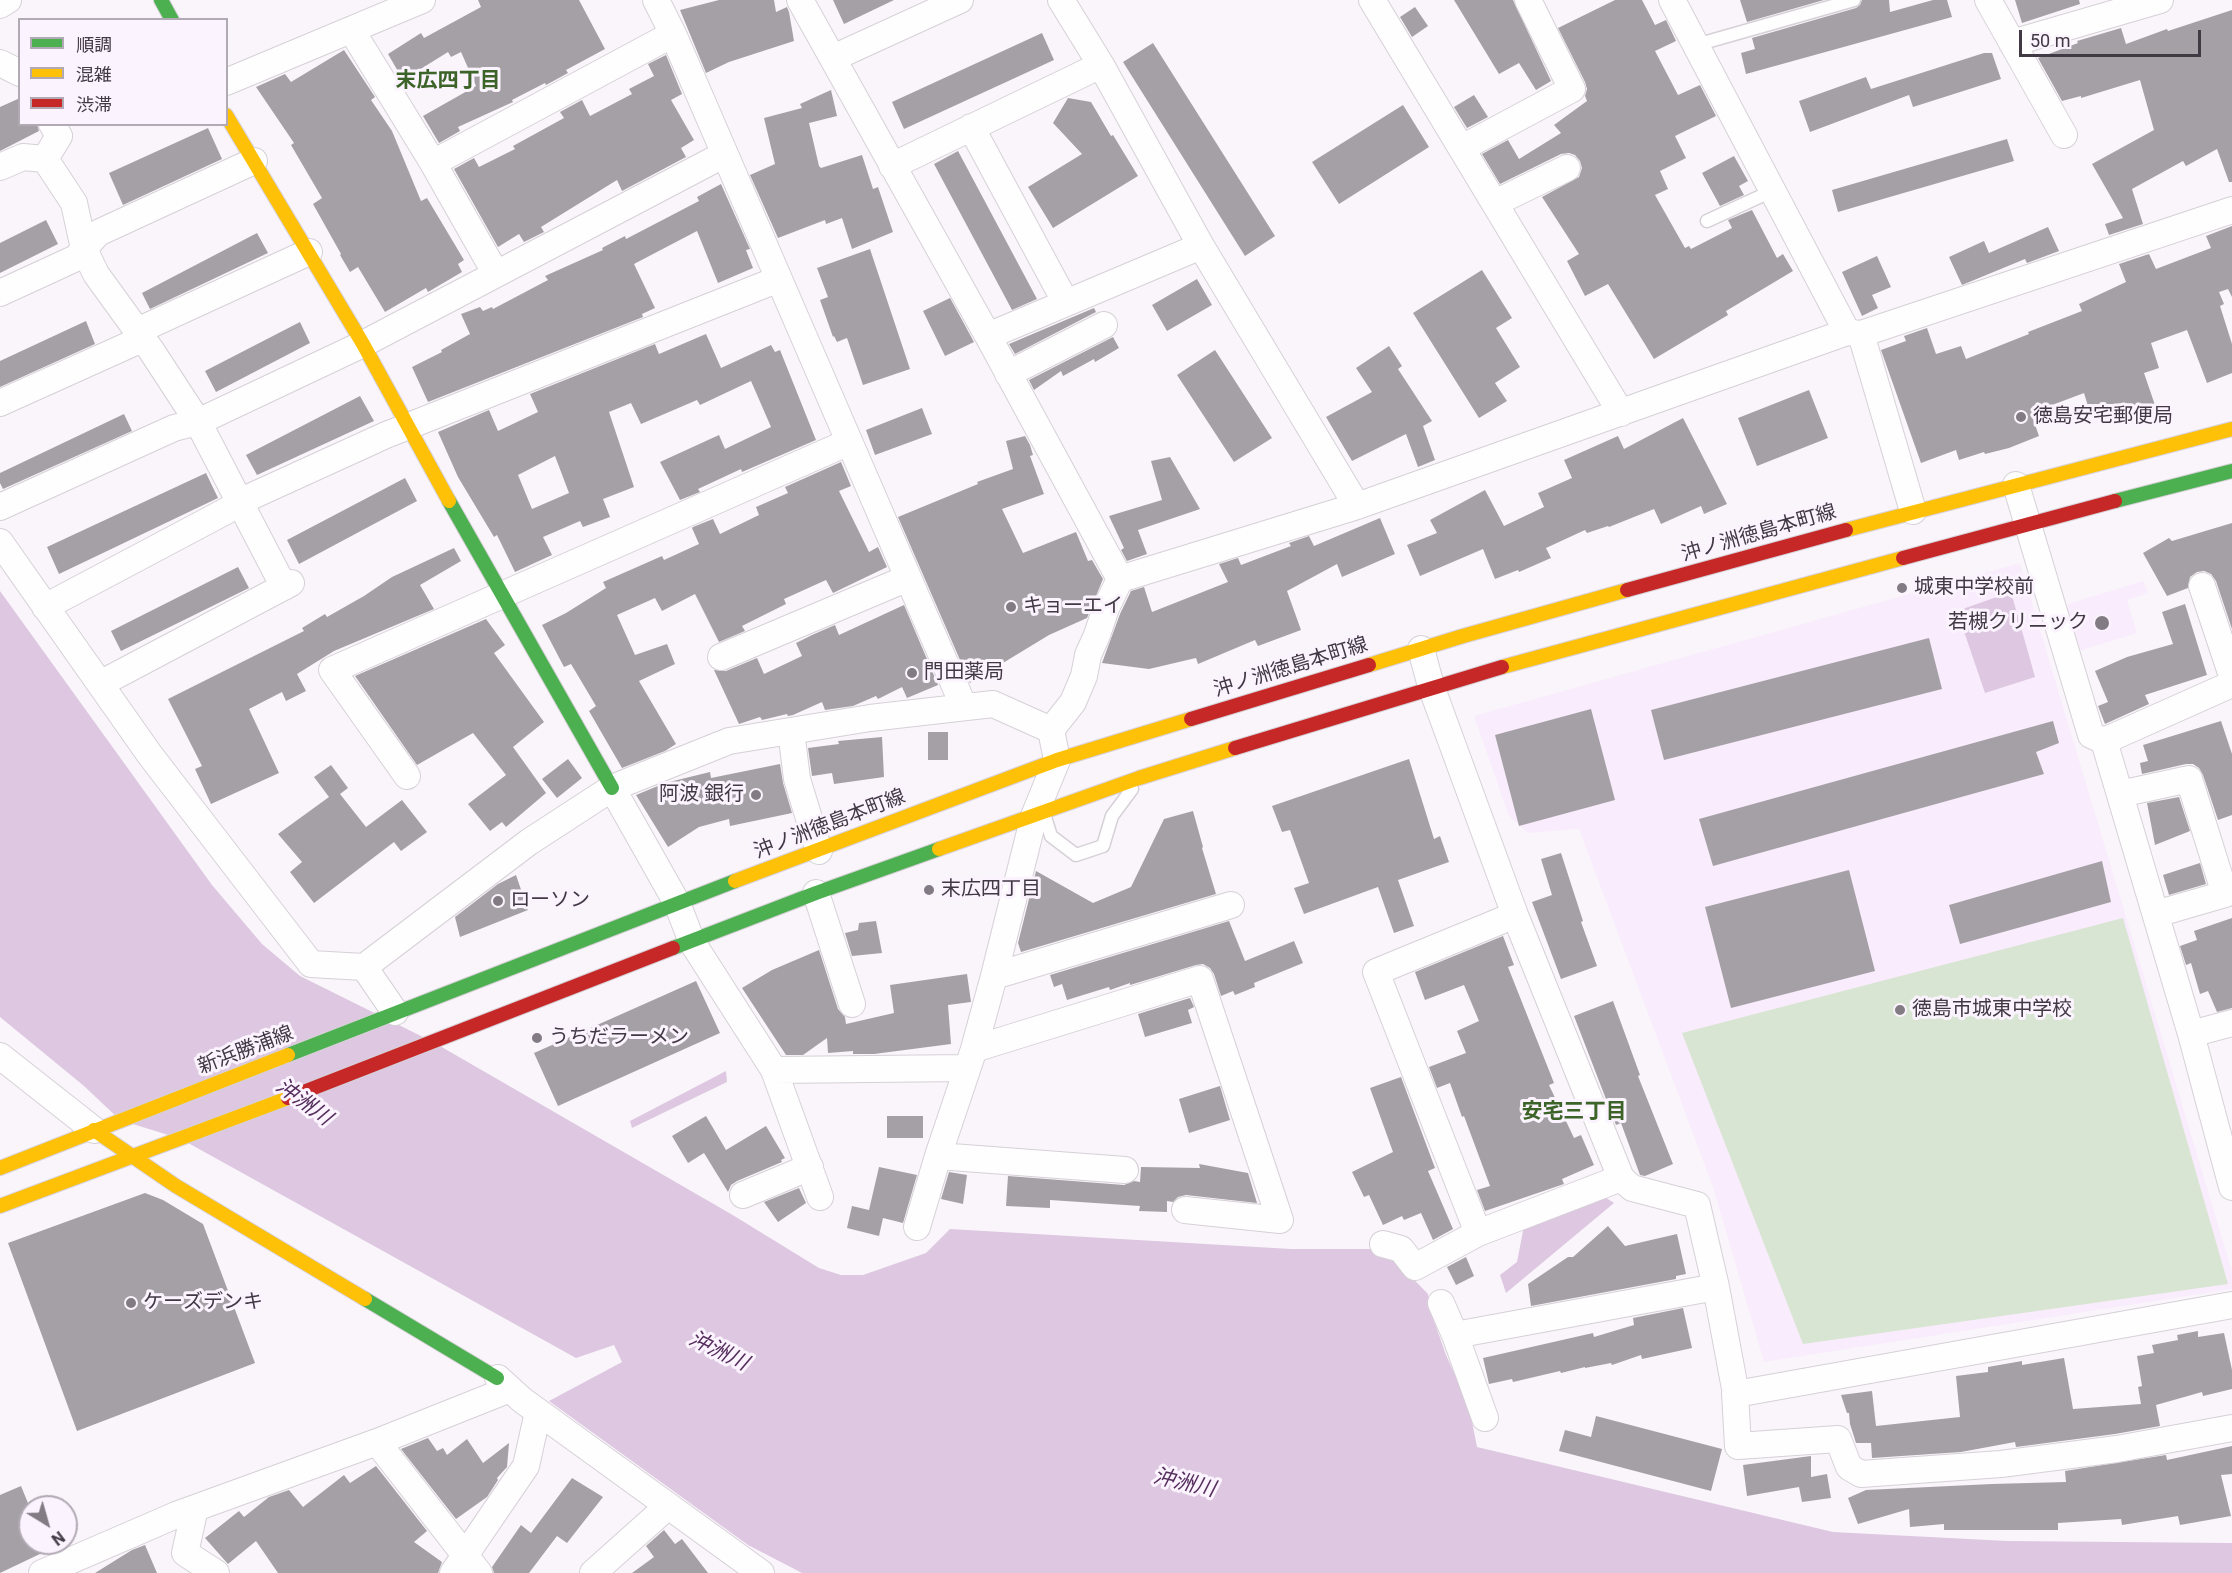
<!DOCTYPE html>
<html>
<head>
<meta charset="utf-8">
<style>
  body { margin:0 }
  #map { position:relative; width:2232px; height:1573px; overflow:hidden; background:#faf5fb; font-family:Roboto,"Noto Sans JP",sans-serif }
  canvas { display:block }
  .legend { position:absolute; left:18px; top:18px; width:210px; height:108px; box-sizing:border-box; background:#fbf3fd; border:2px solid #b1a9b3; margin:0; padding:8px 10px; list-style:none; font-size:18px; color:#413943 }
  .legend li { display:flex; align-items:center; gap:12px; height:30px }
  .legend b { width:30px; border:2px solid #b1a9b3 }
  .north { position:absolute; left:18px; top:1495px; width:60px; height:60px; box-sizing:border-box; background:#fbf3fd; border:2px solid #b1a9b3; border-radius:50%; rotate:143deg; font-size:16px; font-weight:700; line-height:24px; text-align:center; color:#413943 }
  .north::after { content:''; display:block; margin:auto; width:21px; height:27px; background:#827b83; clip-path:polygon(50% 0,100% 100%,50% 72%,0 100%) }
  .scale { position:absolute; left:2019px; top:30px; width:182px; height:27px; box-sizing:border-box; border:3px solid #413943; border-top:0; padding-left:8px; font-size:18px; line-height:21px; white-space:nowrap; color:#413943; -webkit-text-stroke:4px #fbf3fd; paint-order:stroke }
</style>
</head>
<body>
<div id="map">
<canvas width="2232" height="1573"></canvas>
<ul class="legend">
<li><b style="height:8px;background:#4caf50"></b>順調</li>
<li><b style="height:8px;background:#ffc107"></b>混雑</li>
<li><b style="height:8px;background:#c62828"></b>渋滞</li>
</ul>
<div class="north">N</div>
<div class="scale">50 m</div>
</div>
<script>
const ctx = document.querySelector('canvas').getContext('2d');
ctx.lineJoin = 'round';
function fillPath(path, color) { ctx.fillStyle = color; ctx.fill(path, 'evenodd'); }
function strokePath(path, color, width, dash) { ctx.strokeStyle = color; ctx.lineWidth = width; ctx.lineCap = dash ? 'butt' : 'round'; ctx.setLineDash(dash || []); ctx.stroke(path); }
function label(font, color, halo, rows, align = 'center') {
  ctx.font = font + ' Roboto,"Noto Sans JP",sans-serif'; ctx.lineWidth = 6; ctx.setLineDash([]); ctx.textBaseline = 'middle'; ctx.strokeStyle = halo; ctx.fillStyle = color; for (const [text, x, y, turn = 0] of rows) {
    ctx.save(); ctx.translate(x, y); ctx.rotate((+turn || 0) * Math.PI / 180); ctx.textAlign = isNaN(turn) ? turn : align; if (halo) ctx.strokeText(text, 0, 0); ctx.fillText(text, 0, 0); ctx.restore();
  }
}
const built = new Path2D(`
  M2020,563L2232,1271V1289L1764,1362L1713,1187L1579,829L1528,833L1509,816L1474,716Z
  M2143,581L2148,593L2127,600L2137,633L2079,651L2065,605Z`);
const green = new Path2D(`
  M2123,918L2228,1284L1803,1344L1682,1033Z`);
const water = new Path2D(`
  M0,591L212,885L262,944L300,976L433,1042L731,1214L819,1268L841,1275H863L926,1253L950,1229L1291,1249H1384L1428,1294L1432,1315L1446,1355L1469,1406L1477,1447L1833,1532L2007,1541L2232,1543V1573H802L748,1545L549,1401L622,1362L614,1345L576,1358L181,1139L120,1120L84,1086L0,1017Z
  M2011,592L2035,677L1985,693L1957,611Z
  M726,1071L727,1082L632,1128L630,1121Z
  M1597,1192L1614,1203L1506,1293L1500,1275L1517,1262L1524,1226Z`);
const building = new Path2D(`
  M478,0H579L605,49L566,70L568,73L546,85L545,83L512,100L513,102L458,127L460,131L439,143L423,116L476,86L461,52L451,57L448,52L403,80L388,54L421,33L424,38L481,7Z
  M719,0H774L776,12L787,7L789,12L794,41L729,62L706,73L680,10Z
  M833,0H894L844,24Z
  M1454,0H1513L1551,81L1536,90L1519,63L1499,74Z
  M1615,0H1642L1655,25L1666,20L1676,41L1655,51L1678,95L1700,85L1716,116L1675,136L1686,158L1660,171L1668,189L1655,195L1685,248L1689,246L1691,249L1732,228L1728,220L1752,210L1777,258L1783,254L1793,271L1726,311L1728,315L1654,359L1608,284L1585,296L1567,261L1579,254L1542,197L1579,177L1582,168L1580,161L1575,155L1569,153L1561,154L1500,184L1482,154L1508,140L1519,159L1561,133L1554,125L1587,101L1585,96L1587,89L1585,82L1558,28Z
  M1740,0H1824L1747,22Z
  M1862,0H1889L1890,12L1933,0H1947L1952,17L1746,74L1741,53L1755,49L1752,38L1856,8L1860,5Z
  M2015,0H2079L2080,4L2022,23Z
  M1415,7L1428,26L1412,37L1400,17Z
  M2232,10V182H2229L2217,149L2186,166L2183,161L2132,189L2143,224L2109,235L2105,224L2123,218L2092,164L2154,130L2140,80L2081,98V96L2062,101L2038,58L2078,43L2077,41L2121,28L2126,44L2167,29L2168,31Z
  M1042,33L1054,60L904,129L892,102Z
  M1153,43L1275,236L1245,256L1123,62Z
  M344,50L375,97L371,100L392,131L421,201L427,198L464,260L458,264L462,272L428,292L426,288L385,312L358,267L350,272L340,255L341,254L313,204L322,198L291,145L294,143L256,87L285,74L291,82Z
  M1984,53H1992L2001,79L1913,107L1909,95L1810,132L1799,101L1866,77L1871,89Z
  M666,55L682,94L671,100L694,140L681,148L686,157L622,191L617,180L541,227L544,232L524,242L519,234L498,247L454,169L474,158L479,167L515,149L513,146L564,118L560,112L582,100L590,116L632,94L629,89L654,76L648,64Z
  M831,90L837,116L809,123L819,166L821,168L862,155L873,189L878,187L893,232L852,249L842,218L826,224L825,220L778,238L750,175L775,164L764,118L802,108L800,104Z
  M1474,95L1488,117L1467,128L1454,107Z
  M20,98V124H37L39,131L0,151V107Z
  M1068,98L1091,102L1111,136L1113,135L1138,176L1053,228L1028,187L1082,154L1053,123Z
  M1403,105L1429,147L1339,204L1312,162Z
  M208,128L222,159L123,205L109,173Z
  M2007,139L2014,161L1838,212L1832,190Z
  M958,151L1037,299L1012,310L934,164Z
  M1734,156L1748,181L1739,186L1744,195L1720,206L1702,173Z
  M721,184L750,249L746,250L753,268L718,283L697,231L634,264L655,308L642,314L643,317L428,402L412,367L442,352L441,350L470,334L461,314L480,307L483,311L492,307L493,309L548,280L545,276L603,250L602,248L625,236L626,239L699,201L697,197Z
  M46,220L58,244L0,273V243Z
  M2232,226V297L2228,289L2219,292L2224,304L2220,306L2232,344V373L2207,383L2187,330L2151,343L2159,368L2144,373L2156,408L2132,417L2127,403L2091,416L2084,393L2031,413L2039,436L2009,448L1985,454L1984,452L1959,460L1956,450L1921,463L1881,350L1906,341L1904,336L1927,328L1936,354L1961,346L1966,359L2029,334L2028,332L2082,311L2079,304L2126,282L2119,264L2152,253L2149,254L2156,269L2211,248L2206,236Z
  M2048,227L2059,251L2027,263L2025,259L1962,285L1949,257L1984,241L1989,253Z
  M257,233L268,253L150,309L142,293Z
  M870,249L910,369L863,385L847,338L837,342L834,336L833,337L820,300L828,297L817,268Z
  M1877,256L1891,287L1872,295L1878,308L1862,316L1842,272Z
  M1482,270L1512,318L1496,328L1520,367L1495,383L1507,401L1479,418L1413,313Z
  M1197,279L1212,305L1167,331L1152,305Z
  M950,298L974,342L945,356L923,311Z
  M1094,308L1096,312L1015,354L1009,344Z
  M86,321L95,344L0,387V361Z
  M300,322L310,343L216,392L205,371Z
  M706,334L721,368L771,345L775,352L780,350L816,440L742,472L741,469L698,489L700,492L680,500L660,462L719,435L725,449L771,427L751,381L700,405L697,400L641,424L631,403L609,412L634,487L603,499L610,517L583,527L580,521L543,537L552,555L515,572L497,535L494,537L458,477L438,432L489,410L498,431L538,412L530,394L655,344L659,354ZM555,456L569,493L532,509L518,475Z
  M1113,337L1119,348L1095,362L1094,359L1063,376L1061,371L1034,390L1029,380Z
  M1389,346L1402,366L1398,369L1432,421L1423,426L1435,460L1418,467L1406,434L1352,461L1326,417L1372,392L1356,368Z
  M1215,350L1272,438L1234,462L1177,375Z
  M1809,390L1828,438L1757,466L1738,418Z
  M360,396L374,421L257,475L246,455Z
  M922,408L932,434L875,455L866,430Z
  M124,414L132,431L3,489L0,483V473Z
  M1683,418L1727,504L1704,514L1701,506L1661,524L1654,509L1609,527L1608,526L1587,533L1585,530L1546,548L1551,558L1519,572L1518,570L1495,579L1483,549L1420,576L1407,545L1437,533L1430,520L1485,490L1504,526L1544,507L1538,493L1572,478L1564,460L1618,436L1624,449Z
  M1025,436L1030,445L1033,455L1030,456L1044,494L1002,509L1023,553L1076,532L1088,561L1092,560L1103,579L1087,618L1049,635L970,683L898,517L978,484L977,482L1013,469L1006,441Z
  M1170,457L1200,509L1138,530L1147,554L1127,561L1121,550L1124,548L1109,516L1162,500L1151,461Z
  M841,462L851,486L839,491L869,552L878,547L887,567L833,593L826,580L784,599L786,604L742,626L745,631L719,642L695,594L662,611L655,598L617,615L635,655L667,644L675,664L639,681L676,744L665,751L622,768L589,711L596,706L571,664L564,667L542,625L566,613L606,588L603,582L662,556L664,560L699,544L692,528L693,527L713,519L720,534L759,515L756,507L788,493L785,487Z
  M206,473L218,498L59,574L47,547Z
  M405,478L417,501L299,564L287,540Z
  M1380,518L1395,554L1342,577L1337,564L1287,591L1301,630L1258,646L1255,640L1198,664L1196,658L1149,669L1102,663L1120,614L1131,591L1144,587L1152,612L1228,582L1219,564L1238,558L1241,565L1291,546L1289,543L1309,536L1314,546Z
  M2232,523V629L2216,581L2211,574L2204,571L2197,572L2190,577L2188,588L2167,596L2143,553L2169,538L2172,541Z
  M454,548L461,561L420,585L434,609L334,651L297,674L306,691L286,701L282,692L249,709L279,773L211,804L195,769L202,766L168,699L304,631L302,628L325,614L327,617L364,596L392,577Z
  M238,567L249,588L121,651L111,631Z
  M2185,604L2207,675L2145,695L2149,704L2105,724L2098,706L2108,702L2095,671L2127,657L2173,644L2162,612Z
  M904,605L938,685L907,698L902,687L878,699L876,696L853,706L825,710L822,702L793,715L788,716L787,714L762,720L760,717L739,724L714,670L726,671L757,658L764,674L802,656L796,643L812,635L835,625L839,635Z
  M486,619L505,645L494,653L544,722L513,747L546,793L506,827L502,822L490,831L468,804L506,775L473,733L417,765L355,676Z
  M1929,638L1942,689L1664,760L1651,710Z
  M1591,709L1615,800L1519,826L1495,735Z
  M2053,721L2059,743L2036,752L2044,774L1713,866L1699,819Z
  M2221,721L2232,754V815L2218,820L2203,775L2199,768L2193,764H2186L2142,774L2140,763L2148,761L2143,745Z
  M928,732H948V760H928Z
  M882,737L884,777L834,784L832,773L812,776L808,748L839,744L838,741Z
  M568,759L582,778L557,798L542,779Z
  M1409,759L1434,839L1440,836L1449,862L1398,880L1414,926L1394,933L1378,887L1304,914L1294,888L1309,883L1290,830L1282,832L1272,806Z
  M780,764L783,783L792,813L730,826L729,819L699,827L668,847L636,795L665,783L710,772L711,778Z
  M331,765L348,788L340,794L366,827L402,800L427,832L401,851L394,842L314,903L290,872L302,862L278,834L329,797L314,777Z
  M2179,797L2190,831L2155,845L2147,803Z
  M1193,811L1203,847L1202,848L1216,894L1021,952L1018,943L1036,871L1093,903L1131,887L1164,819Z
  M1561,853L1583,921L1581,922L1597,966L1561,979L1532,902L1552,895L1541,859Z
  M2102,861L2111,902L1960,944L1949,905Z
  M2200,863L2206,884L2169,895L2163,875Z
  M1849,870L1875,971L1731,1008L1705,907Z
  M516,875L528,910L460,937L455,917L498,884Z
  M2232,918V1008L2217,1012L2208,991L2200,994L2191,963L2186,965L2180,946L2197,940L2194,931Z
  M876,921L882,953L852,956L845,933L858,930L859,923Z
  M1229,921L1245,961L1294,941L1303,963L1254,983L1255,987L1235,995L1233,991L1221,996L1214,974L1210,968L1203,964L1196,965L1130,985V983L1110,990L1109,987L1067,1000L1062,984L1054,987L1050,975Z
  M1503,936L1514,965L1508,967L1554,1083L1549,1085L1574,1138L1581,1135L1594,1165L1562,1179L1564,1184L1485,1211L1477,1190L1490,1186L1464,1116L1462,1117L1450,1083L1437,1088L1429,1067L1466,1053L1457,1031L1479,1021L1464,985L1425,1000L1415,972Z
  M819,950L838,1009L845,1017L846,1024L894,1013L890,985L967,974L971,1002L948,1005L951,1044L874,1054H853V1051L828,1053L827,1038L803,1055H786L742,988L772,970Z
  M696,981L720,1033L558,1106L534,1053Z
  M1190,998L1194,1007L1188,1010L1192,1023L1145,1037L1138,1014Z
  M1613,1001L1640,1075L1638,1076L1673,1164L1645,1176L1640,1175L1621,1123L1616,1125L1574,1016Z
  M1401,1077L1435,1168L1428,1171L1453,1229L1433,1240L1421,1213L1404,1220L1402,1216L1383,1225L1369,1195L1364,1197L1352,1172L1393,1152L1370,1088Z
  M1220,1086L1230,1120L1189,1133L1179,1099Z
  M706,1116L726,1150L766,1126L785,1158L781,1160L782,1162L737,1181L731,1185L728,1192L704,1153L688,1163L672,1136Z
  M887,1116H923V1138H887Z
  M1199,1164L1248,1173L1257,1203L1186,1195L1178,1197L1173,1202L1167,1201V1212L1139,1211L1140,1206L1050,1200V1208L1006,1206L1008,1176L1124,1185L1134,1181L1140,1182L1141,1167L1200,1168Z
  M879,1167L917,1175L903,1223L883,1218L879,1236L847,1228L852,1206L869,1210Z
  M949,1172L967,1175L963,1204L941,1199Z
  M799,1188L806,1203L778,1222L764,1202Z
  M145,1193L163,1200L203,1224L255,1363L77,1431L8,1243Z
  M1608,1226L1625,1246L1677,1234L1686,1274L1676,1276V1279L1531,1306L1528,1284L1568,1257H1573Z
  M1466,1257L1474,1276L1456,1285L1447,1267Z
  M1683,1308L1692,1348L1642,1359L1641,1355L1612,1365L1611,1363L1585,1368V1367L1561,1373L1560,1371L1513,1382L1512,1379L1489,1384L1483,1358L1593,1333L1594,1337L1634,1325L1633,1318Z
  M2198,1331V1337L2224,1333L2232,1370V1389L2203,1396L2202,1392L2156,1405L2160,1426L2115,1434L2016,1447L2015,1442L1961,1452L1872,1458L1871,1443H1856L1850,1424L1849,1413H1847L1841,1395L1872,1391L1876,1426L1960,1417L1956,1376L1988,1372V1367L2022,1361V1365L2064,1358L2073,1409L2141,1404L2138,1387L2142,1386L2137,1356L2154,1353L2152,1345L2178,1340L2177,1335Z
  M1596,1416L1722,1449L1711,1491L1559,1451L1565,1430L1591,1437Z
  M428,1438L437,1451L443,1448L447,1455L467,1439L483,1463L509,1443L507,1467L497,1478L498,1480L487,1497L456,1519L401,1449Z
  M2232,1446V1474L2221,1475L2231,1516L2180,1525L2178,1516L2122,1525L2121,1519L2058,1523V1530H1944V1524L1910,1527L1909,1509L1858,1524L1848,1498L1866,1490L1992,1484L2066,1482L2065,1471L2166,1455L2167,1460Z
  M1811,1456V1477L1827,1474L1831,1498L1802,1502L1799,1487L1747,1496L1743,1465Z
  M376,1466L427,1531L414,1542L442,1562L438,1573H278L256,1541L228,1564L205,1538L239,1511L244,1517L269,1497L289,1490L303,1507L344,1475L350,1483Z
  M572,1478L603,1497L567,1543L557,1536L529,1573H494L492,1567L521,1525L531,1533Z
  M21,1486L30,1508V1543H63L0,1573V1495Z
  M664,1530L675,1544L682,1539L708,1573H632L654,1557L646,1546Z
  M145,1545L157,1573H95L132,1550Z`);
const lane = new Path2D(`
  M1696,45L1854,0
  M1707,221L1772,191
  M1044,814L1051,836L1076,855L1103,846L1112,816L1132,789`);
const street = new Path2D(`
  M656,0L673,34L964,707
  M800,0L988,336L1120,579
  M1061,0L1101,65L1201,246L1357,506
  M1372,0L1621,413
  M1672,0L1847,332
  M1988,0L2064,135
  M0,5L8,0
  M352,31L433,163
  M2012,43L2160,0
  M833,58L960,0
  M0,63L20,73
  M226,82L422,0
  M971,127L1066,303
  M1462,148L1572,89L1528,0
  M45,159L59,136L52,124
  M892,166L1101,65
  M0,167L23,157L45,159L74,203L84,249L96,274L151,350L198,422L284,587
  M1495,203L1567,168
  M496,274L433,163L673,34
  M0,293L76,258L98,233L254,161
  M1861,334L1913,511
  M988,336L1201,246
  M1008,374L1104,325
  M0,403L131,344L148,326L309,252
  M2016,485L2091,735L2104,741L2232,684
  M0,507L174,428L198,422L363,344L725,154
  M0,542L150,755L311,964L364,967
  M2202,586L2232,676
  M45,607L228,510L239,502L386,435L779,279
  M1421,649L1431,686L1515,915L1621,1178L1632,1188L1697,1205L1716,1287L1736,1394L2232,1305
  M721,657L908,578
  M100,684L291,583
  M1051,730L1073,702L1084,676L1088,655L1097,635L1106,608L1120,579L1357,506L1847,332L1861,334L2232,210
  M791,731L797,779L819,851
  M2104,741L2191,1034L2232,1187
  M407,776L332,670L849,442
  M612,788L677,903L692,942L774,1070L820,1197
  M2120,794L2189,779L2225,894L2156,914
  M816,893L852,1004
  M994,976L1231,905
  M395,1012L364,967L529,842L612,788L729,741L870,718L993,704L1051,730L1057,760L1034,816L994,976L974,1049L938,1156L917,1227
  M2191,1034L2232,1023
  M974,1049L1200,979L1280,1220L1185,1210
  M0,1056L94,1130
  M774,1070L967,1068
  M938,1156L1125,1170
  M743,1195L810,1167
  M1478,1233L1376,972L1515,915
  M1383,1244L1401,1249L1415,1267L1478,1233L1621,1178
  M1441,1303L1455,1335L1716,1287
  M1455,1335L1485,1418
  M498,1378L522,1400L761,1573
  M1735,1393L1738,1446L1838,1439L1849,1467L1861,1474L2001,1464L2117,1449L2232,1428
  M377,1442L479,1573
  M195,1508L185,1553L216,1573
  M42,1573L176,1515L377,1442L510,1389
  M453,1573L526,1466L538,1412
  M593,1573L668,1506`);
const fast = new Path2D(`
  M161,0L172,20
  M449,501L612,788
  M2115,501L2232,471
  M673,948L816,893L939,849
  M288,1055L735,881
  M365,1299L497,1378`);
const slow = new Path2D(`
  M226,115L363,344L449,501
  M1846,530L2232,429
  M1369,665L1463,636L1627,590
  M1502,667L1903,558
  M939,849L1139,778L1235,748
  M735,881L1057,760L1191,719
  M94,1130L176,1186L365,1299
  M0,1168L288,1055
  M0,1206L288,1098`);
const jam = new Path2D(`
  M1903,558L2115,501
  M1627,590L1846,530
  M1191,719L1369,665
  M1235,748L1502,667
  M288,1098L673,948`);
const markers = [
  [2021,417,6,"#827b83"],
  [1902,588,6,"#827b83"],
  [1011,607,6,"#827b83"],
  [2102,623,8,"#827b83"],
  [912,673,6,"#827b83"],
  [756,795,6,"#827b83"],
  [929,890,6,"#827b83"],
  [498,901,6,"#827b83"],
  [1900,1010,6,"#827b83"],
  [537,1038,6,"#827b83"],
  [131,1303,6,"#827b83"]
];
const poiNames = [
  ["徳島安宅郵便局",2033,417],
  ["城東中学校前",1914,588],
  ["キョーエイ",1023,607],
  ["若槻クリニック",2088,623,"right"],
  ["門田薬局",924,673],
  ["阿波 銀行",744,795,"right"],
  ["末広四丁目",941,890],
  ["ローソン",510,901],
  ["徳島市城東中学校",1912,1010],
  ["うちだラーメン",549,1038],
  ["ケーズデンキ",143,1303]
];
const streetNames = [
  ["沖ノ洲徳島本町線",1759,534,-16],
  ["沖ノ洲徳島本町線",1291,668,-17],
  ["沖ノ洲徳島本町線",830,825,-21],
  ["新浜勝浦線",246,1051,-21]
];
const neighbourhoodNames = [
  ["末広四丁目",448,82],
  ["安宅三丁目",1574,1113]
];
const waterNames = [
  ["沖洲川",303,1103,36],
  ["沖洲川",718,1352,26],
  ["沖洲川",1184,1484,13]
];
fillPath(built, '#f9ecfc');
fillPath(green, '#d9e5d3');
fillPath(water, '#ddc7e1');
fillPath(building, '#a5a0a6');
strokePath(lane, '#d6d0d7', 15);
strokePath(street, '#d6d0d7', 28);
strokePath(fast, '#d6d0d7', 16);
strokePath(slow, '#d6d0d7', 16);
strokePath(jam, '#d6d0d7', 16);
strokePath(lane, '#fefefe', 12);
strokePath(street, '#fefefe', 26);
strokePath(fast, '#4caf50', 14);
strokePath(slow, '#ffc107', 14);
strokePath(jam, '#c62828', 14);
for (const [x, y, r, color] of markers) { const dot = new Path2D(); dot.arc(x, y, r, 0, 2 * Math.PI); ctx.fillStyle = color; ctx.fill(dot); strokePath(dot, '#fbf3fd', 2); }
label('20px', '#413943', '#fbf3fd', poiNames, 'left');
label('20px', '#413943', '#fbf3fd', streetNames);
label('bold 21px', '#3c6428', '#fbf3fd', neighbourhoodNames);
label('italic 21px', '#552e5d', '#fbf3fd', waterNames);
</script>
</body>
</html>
